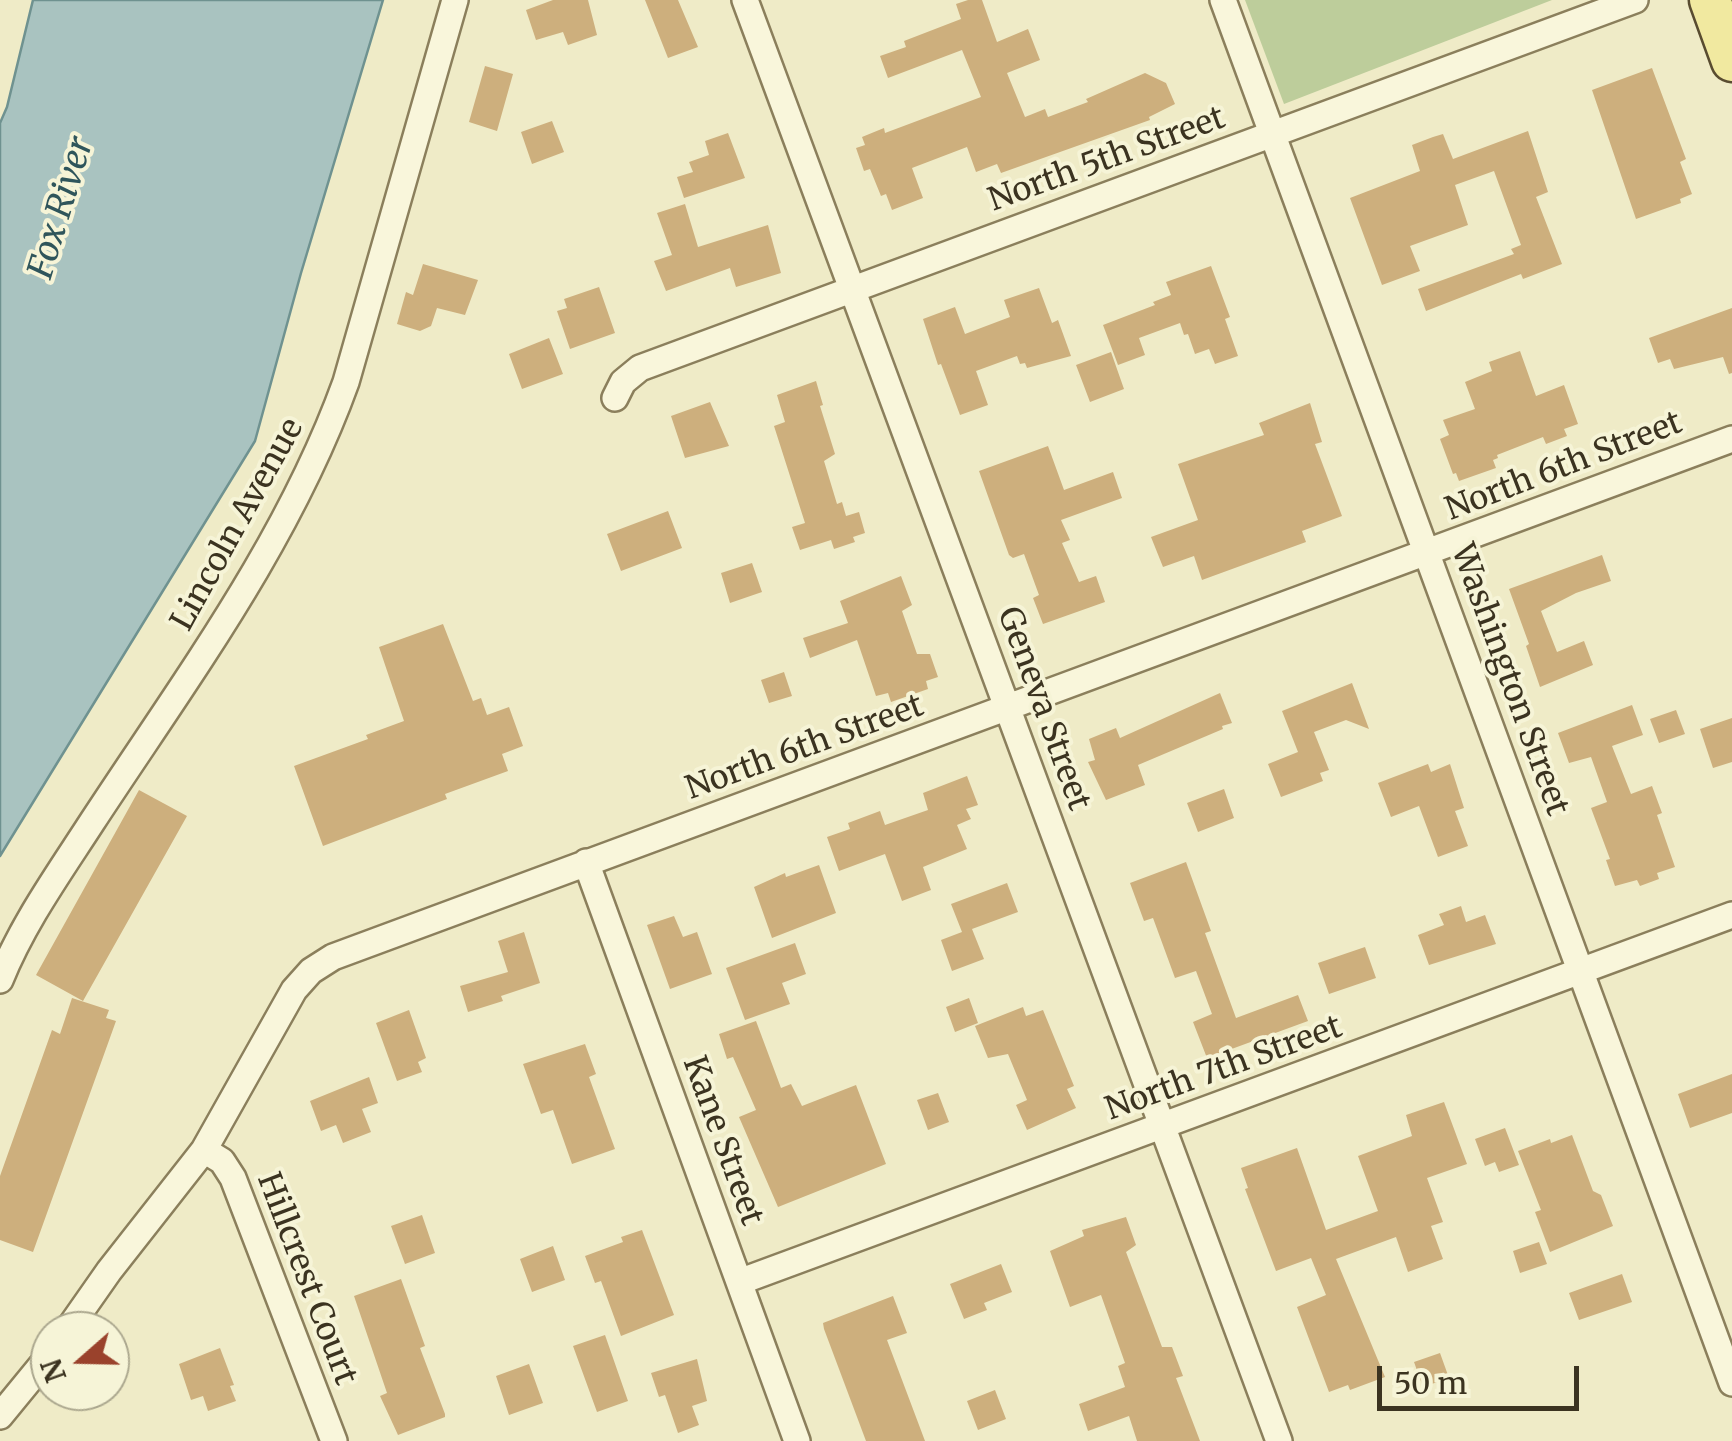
<!DOCTYPE html>
<html>
<head>
<meta charset="utf-8">
<style>
  body { margin:0 }
  #map { position:relative; width:1732px; height:1441px; overflow:hidden; background:#efebc7; font-family:Merriweather,serif }
  canvas { display:block }
  .north { position:absolute; left:30px; top:1311px; width:100px; height:100px; box-sizing:border-box; background:#f6f4d7; border:2px solid #aba78e; border-radius:50%; rotate:250deg; font-size:28px; font-weight:700; line-height:40px; text-align:center; color:#3b3320 }
  .north::after { content:''; display:block; margin:auto; width:35px; height:45px; background:#9a422c; clip-path:polygon(50% 0,100% 100%,50% 72%,0 100%) }
  .scale { position:absolute; left:1377px; top:1366px; width:202px; height:45px; box-sizing:border-box; border:5px solid #3b3320; border-top:0; padding-left:12px; font-size:30px; line-height:35px; white-space:nowrap; color:#3b3320; -webkit-text-stroke:8px #f6f4d7; paint-order:stroke }
</style>
</head>
<body>
<div id="map">
<canvas width="1732" height="1441"></canvas>
<div class="north">N</div>
<div class="scale">50 m</div>
</div>
<script>
const ctx = document.querySelector('canvas').getContext('2d');
ctx.lineJoin = 'round';
function fillPath(path, color) { ctx.fillStyle = color; ctx.fill(path, 'evenodd'); }
function strokePath(path, color, width, dash) { ctx.strokeStyle = color; ctx.lineWidth = width; ctx.lineCap = dash ? 'butt' : 'round'; ctx.setLineDash(dash || []); ctx.stroke(path); }
function label(font, color, halo, rows, align = 'center') {
  ctx.font = font + ' Merriweather,serif'; ctx.lineWidth = 8; ctx.setLineDash([]); ctx.textBaseline = 'middle'; ctx.strokeStyle = halo; ctx.fillStyle = color; for (const [text, x, y, turn = 0] of rows) {
    ctx.save(); ctx.translate(x, y); ctx.rotate((+turn || 0) * Math.PI / 180); ctx.textAlign = isNaN(turn) ? turn : align; if (halo) ctx.strokeText(text, 0, 0); ctx.fillText(text, 0, 0); ctx.restore();
  }
}
const green = new Path2D(`
  M1245,0H1552L1284,104Z`);
const water = new Path2D(`
  M33,0H383L301,273L255,441L0,856V123L7,107Z`);
const building = new Path2D(`
  M553,0H588L597,35L568,45L563,32L536,40L526,10Z
  M645,0H678L698,47L668,58Z
  M968,0H982L997,42L1028,29L1040,60L1007,73L1025,117L1045,109L1048,117L1088,102L1086,99L1145,73L1166,83L1175,104L1149,117L1150,120L1001,173L997,164L976,172L967,147L912,168L923,198L892,210L886,194L881,196L870,169L864,171L856,148L865,145L862,137L884,128L885,133L981,97L962,50L888,78L880,56L906,47L904,41L961,19L956,4Z
  M485,66L513,74L497,131L469,122Z
  M1652,68L1686,159L1680,162L1692,194L1680,199L1681,203L1636,219L1592,90Z
  M552,121L564,152L532,164L521,132Z
  M1528,131L1548,192L1536,197L1562,264L1523,279L1521,274L1426,311L1418,289L1514,254L1511,249L1521,245L1494,171L1455,185L1468,225L1410,246L1420,271L1382,285L1350,198L1420,171L1412,145L1433,137L1443,134L1453,159Z
  M728,133L745,178L684,198L677,177L693,172L689,162L709,155L705,141Z
  M685,204L698,247L768,225L781,273L736,287L730,268L666,291L654,261L672,255L657,213Z
  M423,264L478,280L465,315L437,308L431,326L420,331L397,324L406,292L413,295Z
  M1211,266L1230,317L1225,319L1238,356L1215,364L1209,349L1195,354L1188,334L1184,335L1180,323L1139,338L1145,355L1118,365L1103,325L1155,305L1153,302L1171,295L1166,282Z
  M599,287L615,333L570,349L557,311L567,308L564,299Z
  M1039,288L1052,323L1058,320L1071,356L1027,368L1025,363L1020,364L1017,356L976,371L988,405L960,415L941,364L938,365L923,319L955,307L965,334L1010,317L1004,300Z
  M1732,308V373L1729,374L1723,357L1674,369L1670,359L1658,363L1649,338Z
  M549,338L563,374L522,389L509,354Z
  M1520,351L1536,396L1564,385L1578,424L1564,429L1567,436L1546,444L1543,437L1497,455L1498,458L1493,460L1496,468L1459,481L1456,473L1453,474L1440,439L1449,435L1443,420L1475,409L1465,382L1492,371L1489,362Z
  M1111,352L1124,389L1090,402L1076,365Z
  M816,381L823,405L820,406L835,454L824,461L837,504L842,502L846,516L859,512L865,533L853,537L855,542L834,549L831,540L800,550L792,527L805,523L774,426L785,422L777,395Z
  M710,402L729,446L685,458L671,416Z
  M1310,403L1322,442L1315,444L1342,516L1302,531L1306,542L1202,580L1194,556L1163,567L1151,537L1198,520L1178,464L1264,435L1259,423Z
  M1048,446L1064,490L1113,472L1122,498L1061,520L1070,540L1062,543L1079,582L1096,576L1105,602L1043,624L1033,598L1039,595L1024,554L1013,558L1009,555L979,471Z
  M668,511L682,548L621,571L607,534Z
  M1602,555L1611,581L1576,593L1541,611L1557,652L1584,641L1593,665L1540,687L1526,646L1529,644L1509,589Z
  M752,563L762,592L730,603L721,573Z
  M901,576L912,605L902,611L917,654H930L938,677L926,681L928,689L891,702L888,693L876,696L857,640L810,658L803,638L848,623L840,601Z
  M443,624L473,701L481,698L487,715L509,707L523,746L502,754L508,771L445,794L447,799L323,846L294,766L368,739L366,735L404,721L379,647Z
  M784,672L792,696L769,703L761,680Z
  M1352,683L1369,729L1346,720L1314,732L1329,770L1320,773L1323,781L1281,797L1268,764L1298,752L1282,711Z
  M1220,693L1232,723L1222,726L1223,729L1138,765L1145,785L1106,800L1088,762L1095,760L1089,739L1116,728L1120,738Z
  M1632,705L1643,735L1612,746L1631,794L1652,786L1662,813L1657,815L1675,867L1657,873L1659,879L1640,886L1637,880L1615,886L1606,860L1610,859L1591,808L1607,802L1591,757L1569,763L1558,733Z
  M1676,710L1685,734L1659,743L1650,719Z
  M1732,718V762L1713,768L1700,729Z
  M1428,764L1431,772L1450,764L1464,808L1455,811L1468,846L1438,857L1419,806L1391,817L1378,783Z
  M967,776L978,805L966,809L971,819L957,825L967,849L923,867L931,890L902,901L885,854L839,871L827,837L850,829L848,823L880,811L885,825L928,810L923,793Z
  M1224,789L1234,818L1198,832L1187,803Z
  M139,790L187,816L83,1001L36,975Z
  M1186,862L1211,931L1205,933L1236,1018L1298,995L1308,1021L1207,1058L1193,1022L1212,1014L1196,971L1175,978L1153,918L1144,921L1130,883Z
  M819,865L836,913L772,938L754,887L785,873L786,877Z
  M1007,883L1018,912L972,929L984,959L952,971L941,940L962,932L951,904Z
  M1461,906L1466,922L1485,915L1496,944L1429,965L1418,935L1444,925L1439,914Z
  M674,916L683,937L697,932L712,974L670,989L647,925Z
  M524,932L540,983L501,996L503,1001L468,1012L460,986L508,972L498,941Z
  M795,943L806,974L782,983L790,1004L745,1020L726,968Z
  M1365,947L1376,978L1329,994L1318,963Z
  M72,998L109,1010L106,1018L116,1021L33,1252L0,1240V1176L52,1030L60,1034Z
  M969,998L978,1023L955,1032L946,1007Z
  M1023,1007L1026,1016L1043,1010L1074,1086L1067,1089L1076,1108L1027,1130L1016,1105L1027,1100L1008,1054L988,1058L975,1026Z
  M409,1010L426,1058L418,1062L422,1072L397,1081L376,1023Z
  M756,1021L781,1088L791,1084L802,1106L856,1085L886,1164L778,1207L739,1117L756,1110L733,1057L727,1059L719,1034Z
  M585,1044L596,1074L589,1077L615,1149L572,1164L553,1110L541,1114L523,1064Z
  M1732,1074V1113L1690,1128L1678,1094Z
  M369,1077L378,1103L362,1109L371,1132L343,1143L336,1125L321,1131L310,1101Z
  M938,1093L949,1122L928,1130L917,1100Z
  M1444,1102L1467,1164L1427,1178L1443,1222L1431,1226L1443,1259L1408,1272L1396,1237L1336,1259L1385,1377L1350,1390L1348,1385L1329,1392L1297,1307L1326,1295L1311,1258L1276,1271L1245,1189L1248,1188L1241,1168L1297,1148L1326,1230L1378,1211L1358,1156L1412,1136L1406,1115Z
  M1505,1128L1519,1165L1499,1172L1495,1162L1485,1166L1475,1139Z
  M1572,1135L1593,1191L1601,1195L1613,1226L1550,1252L1535,1212L1541,1210L1518,1151L1550,1139L1551,1143Z
  M422,1215L435,1253L405,1264L391,1226Z
  M1126,1217L1136,1245L1126,1252L1162,1347H1172L1183,1376L1176,1378L1200,1441H1137L1129,1416L1088,1431L1079,1404L1125,1387L1118,1366L1125,1363L1101,1295L1070,1307L1050,1251L1084,1236L1082,1230Z
  M642,1230L674,1315L621,1336L601,1281L595,1283L585,1256L623,1242L621,1237Z
  M1539,1242L1547,1264L1520,1273L1513,1251Z
  M553,1246L565,1280L532,1292L520,1259Z
  M1001,1264L1012,1292L984,1303L987,1310L964,1319L950,1284Z
  M1622,1274L1632,1302L1579,1320L1569,1293Z
  M401,1279L425,1346L420,1348L445,1414V1417L398,1435L380,1396L387,1393L354,1296Z
  M893,1296L907,1333L887,1340L925,1441H866L824,1329L823,1323Z
  M605,1335L628,1401L597,1412L573,1346Z
  M220,1348L234,1385L230,1386L236,1401L208,1411L203,1396L191,1400L179,1364Z
  M1440,1353L1449,1378L1423,1387L1414,1362Z
  M697,1359L707,1401L692,1406L699,1425L678,1433L665,1395L659,1397L651,1373Z
  M529,1364L543,1403L509,1415L496,1376Z
  M995,1390L1006,1419L978,1430L967,1401Z`);
const street = new Path2D(`
  M745,0L1279,1441
  M1223,0L1732,1383
  M615,398L623,382L640,368L1635,0
  M586,862L797,1441
  M0,980C23,923 59,873 92,822C185,680 288,543 346,382L455,0
  M204,1150L222,1161L233,1178L334,1441
  M739,1282L1732,915
  M67,1331L109,1271L204,1150L294,990L311,971L333,957L1732,439
  M0,1416L50,1355`);
const primary = new Path2D(`
  M1710,0L1732,61`);
const streetNames = [
  ["North 5th Street",1107,160,-20],
  ["North 6th Street",1564,467,-21],
  ["Lincoln Avenue",238,525,-61],
  ["Washington Street",1509,680,70],
  ["Geneva Street",1043,709,70],
  ["North 6th Street",805,748,-20],
  ["North 7th Street",1224,1069,-20],
  ["Kane Street",722,1141,70],
  ["Hillcrest Court",306,1279,69]
];
const waterNames = [
  ["Fox River",62,208,-73]
];
fillPath(green, '#bdcd9b');
fillPath(water, '#a9c3c0');
strokePath(water, '#6f9290', 2.5);
fillPath(building, '#cdaf7d');
strokePath(street, '#8b7f5c', 30);
strokePath(primary, '#594c30', 45);
strokePath(street, '#f9f6db', 25);
strokePath(primary, '#f1e9a0', 40);
label('32px', '#3b3320', '#f6f4d7', streetNames);
label('italic 35px', '#2f555b', '#f6f4d7', waterNames);
</script>
</body>
</html>
